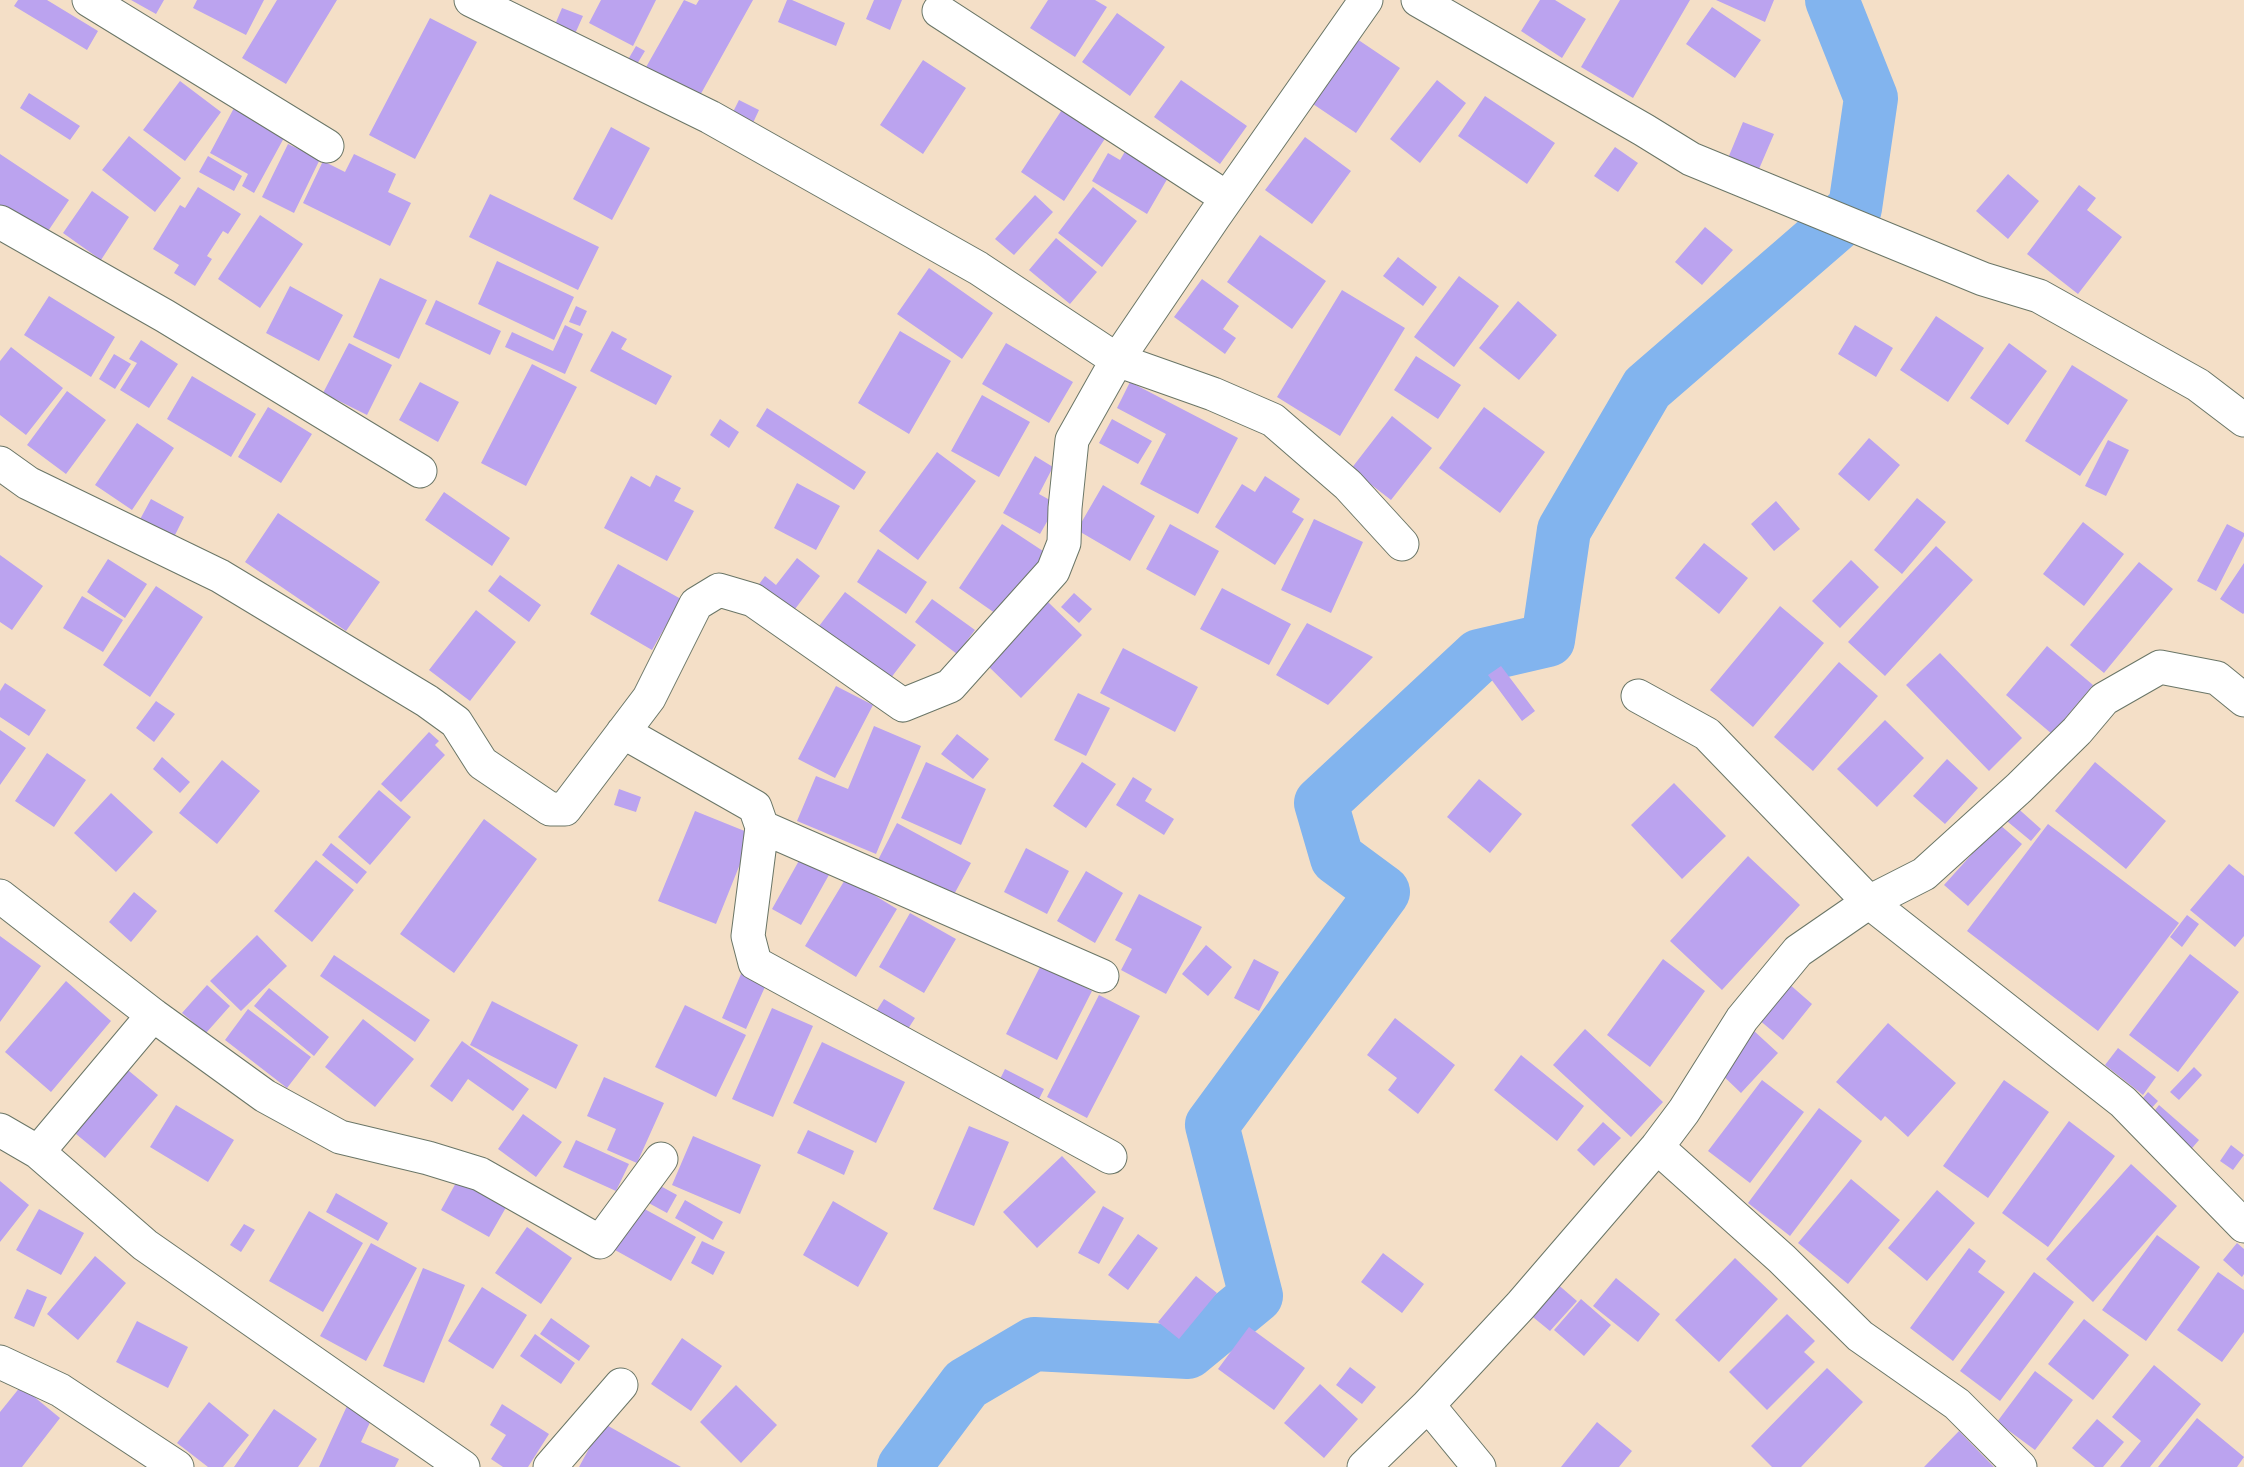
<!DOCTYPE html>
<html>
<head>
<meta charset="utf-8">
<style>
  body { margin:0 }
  canvas { display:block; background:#f4dfc7 }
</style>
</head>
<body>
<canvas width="2244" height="1467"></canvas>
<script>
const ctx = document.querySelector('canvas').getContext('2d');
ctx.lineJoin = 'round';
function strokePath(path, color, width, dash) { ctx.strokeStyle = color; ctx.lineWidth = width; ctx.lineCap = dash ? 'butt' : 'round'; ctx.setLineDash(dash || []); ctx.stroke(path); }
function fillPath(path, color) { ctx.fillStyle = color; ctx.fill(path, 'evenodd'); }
const river = new Path2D(`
  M904,1467L966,1384L1034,1344L1188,1352L1256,1296L1212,1125L1383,892L1337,858L1321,803L1479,656L1548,640L1564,530L1647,388L1855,208L1871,98L1832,0`);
const building = new Path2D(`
  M18,0H47L98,31L87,50L14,6Z
  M131,0H164L156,14Z
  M197,0H264L246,35L193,8Z
  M277,0H337L286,84L242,58Z
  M601,0H656L633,46L589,23Z
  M684,0L696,5L699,0H753L698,99L645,69Z
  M787,0H792L845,23L836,46L778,22Z
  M874,0H902L890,30L866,19Z
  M1048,0H1095L1107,7L1075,57L1030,28Z
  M1540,0H1555L1586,19L1562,58L1521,31Z
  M1620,0H1690L1633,98L1581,67Z
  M1716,0H1774L1765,22Z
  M1712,7L1761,40L1735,78L1686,44Z
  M562,8L583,16L574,36L554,27Z
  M1117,13L1165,47L1130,96L1082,62Z
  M430,18L477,42L415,159L369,135Z
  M1357,39L1400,68L1356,133L1313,104Z
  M636,46L645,51L634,69L626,63Z
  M923,60L966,88L923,154L880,125Z
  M1181,80L1247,126L1220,164L1154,117Z
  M1437,80L1466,103L1420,163L1390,139Z
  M180,81L221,112L185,161L143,130Z
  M29,93L80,126L70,140L20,108Z
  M1485,96L1555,143L1527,184L1458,136Z
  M739,100L759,110L752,125L731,116Z
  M1067,102L1110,131L1064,201L1021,172Z
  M234,108L285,136L254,193L242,186L248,174L210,153Z
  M1743,122L1774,134L1756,176L1726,163Z
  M611,127L650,148L612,220L573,199Z
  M129,136L181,178L155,212L102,170Z
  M1305,137L1351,171L1312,224L1265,190Z
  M1130,143L1173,169L1147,214L1092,181L1108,153L1120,160Z
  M288,144L320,159L294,213L262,197Z
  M1615,147L1638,163L1618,192L1594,176Z
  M0,154L69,200L40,243L0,216Z
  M354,154L396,174L388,192L411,203L390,246L303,203L323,161L345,172Z
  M208,156L242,176L234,191L199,172Z
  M2008,174L2039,201L2008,239L1976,211Z
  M2079,185L2096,198L2087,210L2122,237L2078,294L2027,254Z
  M198,187L241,214L228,234L223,231L207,256L212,259L195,286L174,273L179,265L153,249L180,205L185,208Z
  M1093,187L1137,221L1102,267L1058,233Z
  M92,191L129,217L101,260L63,233Z
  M490,194L599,247L578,290L469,237Z
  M1035,195L1053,212L1014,255L995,239Z
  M260,215L303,244L260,308L218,279Z
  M1705,227L1733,250L1702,285L1675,262Z
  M1260,235L1326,281L1292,329L1227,282Z
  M1056,238L1097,272L1070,304L1029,270Z
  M1398,257L1437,287L1423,306L1383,276Z
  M497,261L574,297L554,340L478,304Z
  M929,268L993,313L962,359L897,314Z
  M1459,276L1499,306L1454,367L1414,337Z
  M380,278L427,300L399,359L353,337Z
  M1202,279L1239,306L1223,329L1236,338L1225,354L1174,317Z
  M290,286L343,315L319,361L266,333Z
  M1342,290L1405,328L1340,436L1277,397Z
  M49,296L115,337L91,377L24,335Z
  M436,300L501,331L490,355L425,324Z
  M1518,301L1557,335L1519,380L1479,348Z
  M576,306L587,311L580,326L569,322Z
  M1936,316L1984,348L1948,402L1900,370Z
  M565,325L583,334L565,374L505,347L512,332L553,351Z
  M1855,325L1893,348L1876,377L1838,354Z
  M612,331L627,339L621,349L672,376L656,405L590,371Z
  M900,331L951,361L909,434L858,403Z
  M141,340L178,364L149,408L120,390L137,363L129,359Z
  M349,343L392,365L367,415L323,393Z
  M1006,343L1073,382L1049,423L982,384Z
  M2009,343L2047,371L2008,425L1970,398Z
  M11,347L63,388L26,435L0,415V361Z
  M114,354L131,364L115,389L99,379Z
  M1416,356L1461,385L1438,419L1394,390Z
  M532,364L577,387L526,486L481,463Z
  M2072,365L2128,400L2080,476L2025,441Z
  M192,376L256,414L231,457L167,419Z
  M420,382L459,402L438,442L399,420Z
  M1130,382L1238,438L1198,514L1140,484L1166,434L1117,408Z
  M67,391L106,420L66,474L27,445Z
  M982,395L1030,422L999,477L951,451Z
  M268,407L312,434L281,483L238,457Z
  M1484,407L1545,452L1500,513L1439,468Z
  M767,408L866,472L854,490L756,426Z
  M1392,416L1432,448L1391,500L1351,469Z
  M720,419L739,432L729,448L710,435Z
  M1112,419L1152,441L1138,464L1099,443Z
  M137,423L174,448L132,510L95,485Z
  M1869,438L1900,465L1869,501L1838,474Z
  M2108,440L2129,450L2106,496L2085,486Z
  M937,452L976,481L918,560L879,531Z
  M1035,456L1053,467L1039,494L1057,504L1040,534L1003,513Z
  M656,475L681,488L674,501L694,511L667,561L604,528L631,476L650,487Z
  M1265,476L1300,499L1292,512L1304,519L1275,565L1215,527L1242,484L1255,492Z
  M797,483L840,506L816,550L774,528Z
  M1103,485L1155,516L1130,561L1077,530Z
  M444,492L510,538L492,566L425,520Z
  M1917,498L1946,522L1902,574L1874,550Z
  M151,499L184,517L171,543L137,525Z
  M1776,501L1800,529L1774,551L1751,524Z
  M278,513L380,582L346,631L245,562Z
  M1314,519L1363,542L1331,613L1281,590Z
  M2083,522L2124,554L2084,606L2043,574Z
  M1002,524L1046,553L1002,618L959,588Z
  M1170,524L1219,551L1195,596L1146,569Z
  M2227,524L2244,533V536L2216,591L2197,581Z
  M1704,543L1748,578L1719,614L1675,578Z
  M1936,546L1973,580L1885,676L1848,642Z
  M878,549L927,582L906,614L857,582Z
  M0,555L43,586L12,630L0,622Z
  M797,558L820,576L789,617L754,591L765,576L776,585Z
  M108,559L147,584L125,618L87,592Z
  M1851,560L1879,587L1840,628L1812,601Z
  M2139,562L2173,589L2104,673L2070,645Z
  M2244,563V613L2243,614L2220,599Z
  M618,564L681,599L652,650L590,614Z
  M500,575L541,605L529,622L488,591Z
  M156,586L203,617L150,697L103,665Z
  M1222,588L1291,624L1269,665L1200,629Z
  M845,592L916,645L884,687L813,634Z
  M1074,593L1092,609L1079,623L1061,607Z
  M82,596L123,620L103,652L63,628Z
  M932,599L975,630L957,654L915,622Z
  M1048,602L1082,635L1021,698L987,665Z
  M1780,606L1824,643L1753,727L1710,690Z
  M476,610L516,642L470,701L429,670Z
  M1307,623L1373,657L1328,705L1276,675Z
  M2047,646L2093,685L2052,734L2006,695Z
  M1123,648L1198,687L1175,732L1100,693Z
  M1940,653L2022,738L1989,771L1906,685Z
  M1839,662L1878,696L1813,771L1774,737Z
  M1501,666L1535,711L1522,721L1488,675Z
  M5,683L46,710L29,736L0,717V691Z
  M836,686L873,705L835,778L798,759Z
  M1078,693L1110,708L1086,756L1054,740Z
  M156,701L175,714L154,742L136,728Z
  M1885,720L1924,758L1877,807L1837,769Z
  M874,726L921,746L876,854L797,821L816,776L848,789Z
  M0,730L26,748L0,785Z
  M429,732L439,741L435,745L445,755L401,802L381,784Z
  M957,734L989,759L973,779L941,754Z
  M47,753L86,780L54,827L15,801Z
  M162,757L190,782L180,793L153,769Z
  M1947,759L1978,788L1945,824L1913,796Z
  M222,760L260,791L217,844L179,813Z
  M926,762L986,789L961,845L901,818Z
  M1082,762L1116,784L1086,828L1053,806Z
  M2095,762L2166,821L2126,869L2055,811Z
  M1133,777L1152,789L1145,801L1174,819L1164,835L1116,805Z
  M1479,779L1522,814L1490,853L1447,817Z
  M1674,783L1726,836L1682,879L1631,825Z
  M619,789L641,797L636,812L614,805Z
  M379,790L411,817L370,865L338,837Z
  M111,793L153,832L116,872L74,833Z
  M2013,804L2041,829L2031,841L2002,817Z
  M695,811L752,834L716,924L658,901Z
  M484,819L537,859L454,973L400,934Z
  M897,823L971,863L951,900L878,860Z
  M1999,824L2022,844L1968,906L1944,885Z
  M2048,824L2179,923L2098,1031L1967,931Z
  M331,843L367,872L357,884L322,855Z
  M1026,848L1069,871L1047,914L1004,892Z
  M1748,856L1800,905L1722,990L1670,941Z
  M801,857L830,873L801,925L772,909Z
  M316,860L354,890L312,942L274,911Z
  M2229,864L2244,876V936L2235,947L2190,910Z
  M1086,871L1123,893L1095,943L1057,921Z
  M846,878L897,909L856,977L805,946Z
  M134,892L157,911L131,942L109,922Z
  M1139,894L1202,927L1166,994L1121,970L1132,949L1115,940Z
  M910,913L956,939L924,993L879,967Z
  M2187,915L2199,924L2182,947L2170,937Z
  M257,935L287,966L241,1011L210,981Z
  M0,936L41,966L0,1022Z
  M1206,945L1232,967L1208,996L1182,974Z
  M2190,954L2239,992L2178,1072L2129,1035Z
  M334,955L430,1020L415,1042L320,976Z
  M1254,959L1279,972L1259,1011L1234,998Z
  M1663,959L1705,991L1650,1067L1607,1035Z
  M1041,965L1092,991L1057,1060L1006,1034Z
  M744,967L769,978L746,1029L722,1018Z
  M66,981L111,1021L51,1092L5,1052Z
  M1788,983L1812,1004L1783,1040L1758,1019Z
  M207,985L230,1006L206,1033L182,1013Z
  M269,988L329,1037L314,1056L254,1006Z
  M1099,995L1140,1016L1087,1118L1047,1097Z
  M884,999L915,1018L906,1032L875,1013Z
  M492,1001L578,1045L556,1089L470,1045Z
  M685,1005L746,1035L716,1097L655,1067Z
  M772,1008L813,1026L773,1117L732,1099Z
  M248,1009L311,1057L287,1088L225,1040Z
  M1395,1018L1455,1065L1418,1114L1388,1090L1397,1078L1367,1055Z
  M363,1019L414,1059L375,1107L325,1067Z
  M1888,1023L1956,1083L1908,1137L1885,1116L1881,1121L1836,1082Z
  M1585,1029L1663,1102L1631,1137L1553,1065Z
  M1753,1030L1778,1053L1741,1093L1717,1070Z
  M462,1041L529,1089L513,1111L468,1079L452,1102L430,1086Z
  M822,1042L905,1082L876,1143L793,1103Z
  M2118,1048L2156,1077L2143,1095L2105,1065Z
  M1521,1055L1584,1106L1557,1141L1494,1090Z
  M123,1066L158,1095L105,1158L70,1129Z
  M2194,1067L2202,1075L2179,1100L2170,1092Z
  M1005,1069L1044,1089L1038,1101L999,1081Z
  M604,1077L664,1103L637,1163L607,1150L616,1129L587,1116Z
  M1762,1080L1804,1112L1750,1183L1708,1151Z
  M2004,1080L2049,1112L1988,1198L1943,1166Z
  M2148,1092L2158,1101L2148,1112L2138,1104Z
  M176,1105L234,1140L208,1182L150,1147Z
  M2159,1105L2199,1140L2187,1154L2148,1119Z
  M1819,1108L1862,1141L1790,1236L1748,1203Z
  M523,1114L562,1142L536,1177L498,1149Z
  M2069,1121L2115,1156L2048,1247L2002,1213Z
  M1603,1122L1621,1138L1594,1166L1577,1150Z
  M969,1126L1009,1142L974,1226L933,1209Z
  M808,1130L854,1151L844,1175L797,1153Z
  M693,1136L761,1165L740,1214L672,1185Z
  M576,1140L629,1164L616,1191L563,1167Z
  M2231,1145L2244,1155L2233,1170L2220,1161Z
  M1062,1156L1096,1192L1037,1248L1003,1212Z
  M2131,1164L2177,1206L2093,1302L2046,1259Z
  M463,1170L512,1197L489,1237L441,1210Z
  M1851,1179L1900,1220L1848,1284L1798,1243Z
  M0,1181L29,1205L0,1242Z
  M655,1183L677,1195L667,1213L645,1201Z
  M1937,1190L1975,1223L1927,1281L1888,1248Z
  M336,1193L388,1223L378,1241L326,1212Z
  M685,1200L723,1222L713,1240L675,1218Z
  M833,1201L888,1233L858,1287L803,1255Z
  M639,1206L696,1237L671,1281L615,1250Z
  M1103,1206L1124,1218L1099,1264L1078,1253Z
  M39,1209L84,1233L61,1275L16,1250Z
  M309,1211L363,1243L323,1312L269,1281Z
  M244,1224L255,1230L241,1252L230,1245Z
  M527,1227L572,1258L541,1304L495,1273Z
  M1138,1234L1158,1248L1128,1290L1108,1275Z
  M2157,1235L2200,1267L2146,1341L2102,1310Z
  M702,1241L725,1252L713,1275L691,1263Z
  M371,1243L417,1268L366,1361L320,1336Z
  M2237,1243L2244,1249V1274L2242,1277L2223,1260Z
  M1969,1248L1986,1261L1978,1272L2005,1292L1953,1361L1910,1328Z
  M1383,1253L1424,1284L1402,1313L1361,1282Z
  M95,1256L126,1283L78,1340L47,1314Z
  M1735,1258L1778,1299L1719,1362L1675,1320Z
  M423,1268L465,1285L424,1383L383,1366Z
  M2034,1272L2074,1302L2000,1401L1960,1371Z
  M2218,1272L2244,1290V1332L2222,1362L2177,1330Z
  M1196,1276L1217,1293L1179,1339L1158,1322Z
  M1616,1278L1660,1314L1638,1342L1593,1306Z
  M1555,1282L1577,1301L1550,1331L1528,1313Z
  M482,1287L527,1315L493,1369L448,1341Z
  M27,1289L47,1297L34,1327L14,1318Z
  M1581,1299L1611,1325L1584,1356L1554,1330Z
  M1787,1314L1815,1341L1804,1352L1815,1362L1767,1410L1729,1372Z
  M551,1318L590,1346L579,1361L540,1334Z
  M2084,1319L2129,1355L2093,1400L2048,1364Z
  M137,1321L188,1347L168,1388L116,1362Z
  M1249,1327L1305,1368L1274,1410L1218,1369Z
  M535,1334L575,1363L561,1384L520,1356Z
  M682,1338L722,1366L691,1411L651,1384Z
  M2154,1365L2201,1404L2150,1467H2120L2141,1441L2112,1417Z
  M1350,1367L1376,1387L1362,1404L1336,1385Z
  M1827,1368L1863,1402L1801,1467H1772L1751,1446Z
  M2035,1371L2073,1400L2035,1450L1997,1422Z
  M1320,1384L1358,1419L1324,1458L1284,1423Z
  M736,1385L777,1425L741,1463L700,1422Z
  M21,1386L60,1418L22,1467H0V1412Z
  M209,1402L249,1435L223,1467H208L177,1443Z
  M502,1404L549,1434L528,1467H503L491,1459L506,1435L490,1425Z
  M347,1406L372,1418L361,1442L399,1459L395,1467H319Z
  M274,1409L317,1439L298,1467H234Z
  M2197,1418L2244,1457L2237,1467H2158Z
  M2097,1419L2124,1442L2103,1467H2095L2072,1448Z
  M1597,1422L1632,1451L1619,1467H1561Z
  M603,1423L681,1467H579Z
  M1959,1431L1994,1467H1924Z`);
const minor = new Path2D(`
  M89,0L327,146
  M471,0L710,117L978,268L1117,360L1213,394L1273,420L1348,485L1402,544
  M1418,0L1644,130L1691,159L1983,279L2039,296L2198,385L2244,420
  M939,11L1227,198
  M0,222L165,316L420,471
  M0,463L28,483L220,576L427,701L456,722L482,763L550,809H565L649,698L696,604L719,590L753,600L903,705L950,686L1053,571L1064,543L1065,508L1072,440L1117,360L1214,217L1366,0
  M1638,696L1707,734L1869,902L2123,1102L2244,1226
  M623,732L755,807L762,827L748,936L755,963L1110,1157
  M762,827L1102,976
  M0,896L153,1015L265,1096L340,1137L428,1158L480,1174L600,1242L661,1159
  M0,1130L38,1152L145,1245L463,1467
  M1657,1147L1782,1259L1860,1336L1957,1404L2020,1467
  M38,1152L153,1015
  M0,1362L60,1390L177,1467
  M1428,1405L1479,1467
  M550,1467L621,1385
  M1364,1467L1428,1405L1521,1305L1657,1147L1684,1111L1742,1019L1798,951L1869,902L1924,874L2019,788L2077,731L2104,699L2160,667L2217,678L2244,700`);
strokePath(river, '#82b4ee', 54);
fillPath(building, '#bba3ef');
strokePath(minor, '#6a7667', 35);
strokePath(minor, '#fff', 33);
</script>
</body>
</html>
